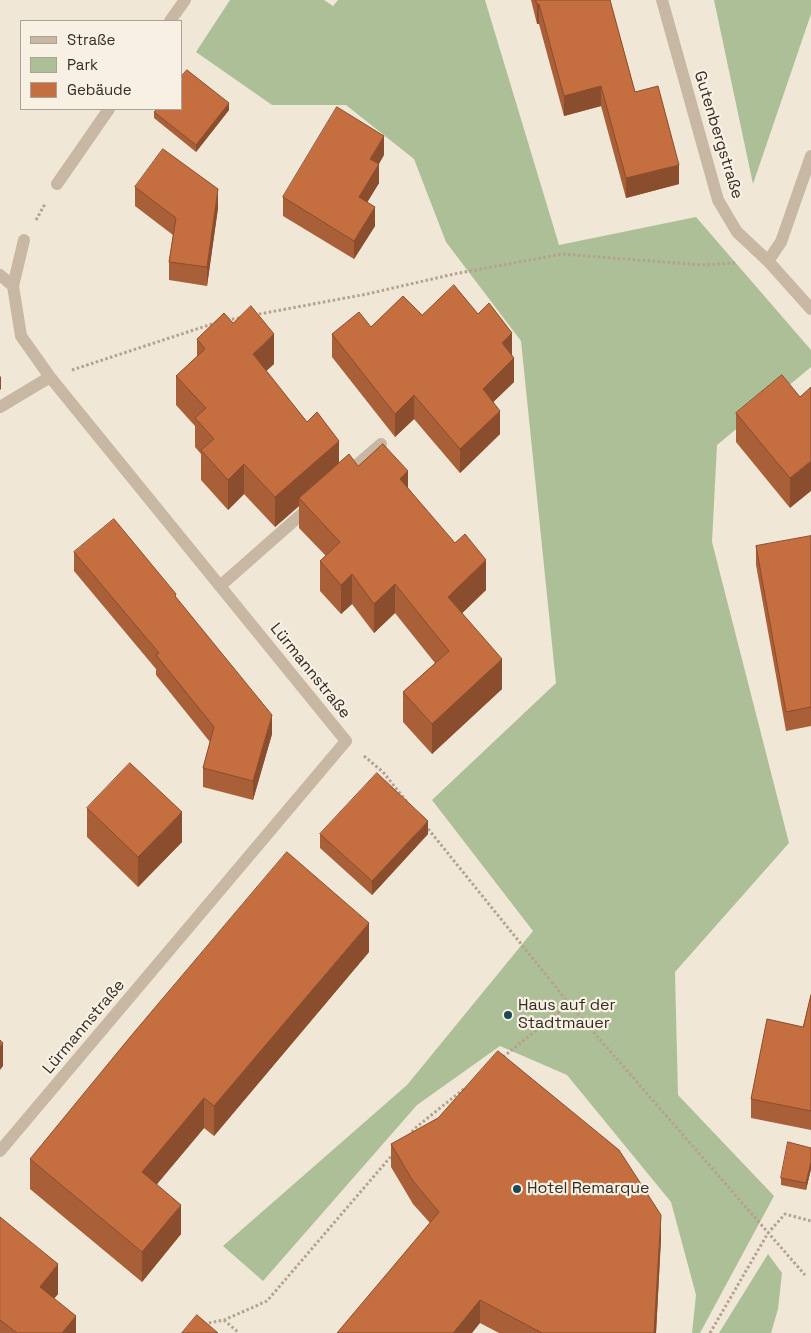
<!DOCTYPE html>
<html>
<head>
<meta charset="utf-8">
<style>
  body { margin:0 }
  #map { position:relative; width:811px; height:1333px; overflow:hidden; background:#f0e7d7; font-family:"Space Grotesk",sans-serif }
  canvas { display:block }
  .legend { position:absolute; left:20px; top:20px; width:162px; height:90px; box-sizing:border-box; background:#f8f1e3; border:1px solid #a9a297; margin:0; padding:6px 9px; list-style:none; font-size:15px; color:#332b25 }
  .legend li { display:flex; align-items:center; gap:10px; height:25px }
  .legend b { width:25px; border:1px solid #a9a297 }
</style>
</head>
<body>
<div id="map">
<canvas width="811" height="1333"></canvas>
<ul class="legend">
<li><b style="height:6px;background:#c8b8a3"></b>Straße</li>
<li><b style="height:14px;background:#adbf97"></b>Park</li>
<li><b style="height:14px;background:#c56e40"></b>Gebäude</li>
</ul>
</div>
<script>
const ctx = document.querySelector('canvas').getContext('2d');
ctx.lineJoin = 'round';
function fillPath(path, color) { ctx.fillStyle = color; ctx.fill(path, 'evenodd'); }
function strokePath(path, color, width, dash) { ctx.strokeStyle = color; ctx.lineWidth = width; ctx.lineCap = dash ? 'butt' : 'round'; ctx.setLineDash(dash || []); ctx.stroke(path); }
function label(font, color, halo, rows, align = 'center') {
  ctx.font = font + ' "Space Grotesk",sans-serif'; ctx.lineWidth = 4.5; ctx.setLineDash([]); ctx.textBaseline = 'middle'; ctx.strokeStyle = halo; ctx.fillStyle = color; for (const [text, x, y, turn = 0] of rows) {
    ctx.save(); ctx.translate(x, y); ctx.rotate((+turn || 0) * Math.PI / 180); ctx.textAlign = isNaN(turn) ? turn : align; if (halo) ctx.strokeText(text, 0, 0); ctx.fillText(text, 0, 0); ctx.restore();
  }
}
const green = new Path2D(`
  M230,0H324L333,6L338,0H485L559,245L696,217L811,350V367L717,445L712,542L789,843L675,972L678,1095L774,1196L700,1333H692L696,1295L671,1202L567,1075L500,1046L417,1105L263,1281L223,1246L407,1085L533,931L432,800L556,683L521,341L446,242L414,159L346,105H272L196,52Z
  M714,0H811V14L753,184Z
  M768,1254L782,1273L778,1309L771,1333H719Z`);
const path = new Path2D(`
  M36,220L45,204
  M254,315L367,294L454,274L562,254L702,265L736,263
  M227,320L240,318
  M72,370L218,322
  M364,756L383,772L407,802
  M425,825L551,981
  M552,982L569,1004L805,1275
  M503,1057L569,1004
  M409,1136L414,1129L465,1088
  M224,1320L239,1333
  M204,1324L224,1320L267,1301L393,1154
  M710,1333L768,1233L785,1214L811,1221`);
const lane = new Path2D(`
  M345,475L381,444
  M220,586L312,505`);
const street = new Path2D(`
  M662,0L718,200L737,232L768,261L811,309
  M170,21L185,0
  M57,184L109,109
  M768,261L781,242L811,156
  M0,275L13,286
  M0,407L50,377
  M0,1151L346,741L50,377L21,336L13,286L24,240`);
const wall = new Path2D(`
  M531,0H610L635,92L679,184L626,198L601,106L564,116L539,24H537Z
  M229,110L196,152L154,118V112Z
  M384,155L379,164V183L367,202L375,226L354,259L283,216V197Z
  M135,187L218,208L207,286L169,280V262L173,235L135,206Z
  M422,315L512,355L514,382L493,402L500,434L460,473L414,419L395,437L332,357V334L371,327Z
  M197,339L274,364L266,371L339,462L358,466L408,488L486,590L462,613L502,689L432,754L403,722V692L435,663L395,613L374,633L352,604L341,614L320,591V561L326,556L299,528V506L275,527L244,494L228,510L201,480V454L195,447V426L176,405V376L197,357Z
  M800,397L790,508L736,442V413Z
  M811,536V726L786,731L756,565V546Z
  M74,552L176,597L272,734L253,800L203,787V768L210,742L156,675V669L74,571Z
  M87,808L182,842L138,887L87,837Z
  M320,834H428L372,895L320,848Z
  M369,952L214,1136L204,1128L157,1184L181,1234L142,1282L30,1189V1159Z
  M811,995V1130L751,1118V1099L803,1027Z
  M391,1144L661,1238L656,1333H499L480,1323L430,1223L413,1204L391,1167Z
  M811,1148V1169L806,1190L781,1185V1178Z
  M0,1217L58,1294L54,1298L76,1333H0Z`);
const shadedWall = new Path2D(`
  M537,4H539V24H537Z
  M601,86V106L564,116V96Z
  M229,103V110L196,152V145Z
  M384,136V155L370,178V159Z
  M379,164V183L359,216V197Z
  M679,165V184L626,198V178Z
  M218,189V208L207,286V267Z
  M375,207V226L354,259V241Z
  M512,333V357L502,343Z
  M274,334V364L253,383V354Z
  M514,358V382L483,412V389Z
  M1,376V389L0,390V377Z
  M414,395V419L395,437V414Z
  M500,411V434L460,473V449Z
  M339,441V470L299,498V506L275,527V497Z
  M811,461V491L790,508V478Z
  M244,464V494L228,510V480Z
  M408,471V501L400,479Z
  M486,560V590L448,627V597Z
  M352,574V604L341,614V585Z
  M395,584V613L374,633V604Z
  M502,659V689L432,754V724Z
  M272,715V734L253,800V781Z
  M182,812V842L138,887V857Z
  M428,821V834L372,895V881Z
  M369,923V952L214,1136V1106Z
  M3,1043V1066L0,1070V1047Z
  M204,1098V1128L142,1202V1172Z
  M811,1162V1169L806,1190V1183Z
  M181,1205V1234L142,1282V1252Z
  M661,1215V1238L656,1333H654Z
  M58,1264V1294L40,1316V1287Z
  M480,1300V1323L472,1333H453Z
  M76,1316V1333H62Z`);
const building = new Path2D(`
  M536,0H610L635,92L658,86L679,165L626,178L601,86L564,96L539,4H537Z
  M187,70L229,103L196,145L154,112L157,109H181V77Z
  M337,107L384,136L370,159L379,164L359,197L375,207L354,241L283,197Z
  M163,149L218,189L207,267L169,262L176,218L135,187Z
  M454,285L478,314L489,303L512,333L502,343L514,358L483,389L500,411L460,449L414,395L395,414L332,334L359,312L371,327L403,296L422,315Z
  M251,306L274,334L253,354L307,422L317,412L339,441L275,497L244,464L228,480L201,450L214,439L195,418L206,408L176,376L205,349L197,339L224,313L233,323Z
  M782,375L800,397L811,387V461L790,478L736,413Z
  M383,444L408,471L400,479L455,543L465,534L486,560L448,597L502,659L432,724L403,692L449,651L395,584L374,604L352,574L341,585L320,561L340,542L299,498L349,454L358,466Z
  M114,519L176,594L175,596L272,715L253,781L203,768L214,727L156,655L159,653L74,552Z
  M811,536V707L786,712L756,546Z
  M130,763L182,812L138,857L87,808Z
  M377,773L428,821L372,881L320,834Z
  M287,852L369,923L214,1106L204,1098L142,1172L181,1205L142,1252L30,1159L131,1036Z
  M811,995V1111L751,1099L767,1019L803,1027Z
  M0,1040L3,1043L0,1047Z
  M498,1051L619,1150L661,1215L654,1333H542L480,1300L453,1333H337L439,1212L413,1181L391,1144L438,1118Z
  M788,1142L811,1148V1162L806,1183L781,1178Z
  M0,1217L58,1264L40,1287L76,1316L62,1333H17L0,1320Z
  M197,1315L218,1333H182Z`);
const markers = [
  [508,1015,5,"#1b4a54"],
  [517,1189,5,"#1b4a54"]
];
const streetNames = [
  ["Gutenbergstraße",718,135,73],
  ["Lürmannstraße",310,671,51],
  ["Lürmannstraße",84,1027,-50]
];
const poiNames = [
  ["Haus auf der",518,1006],
  ["Stadtmauer",518,1024],
  ["Hotel Remarque",527,1189]
];
fillPath(green, '#adbf97');
strokePath(path, '#b4a28d', 3, [2.5, 2.5]);
strokePath(lane, '#c8b8a3', 12);
strokePath(street, '#c8b8a3', 12);
fillPath(wall, '#a95f37');
fillPath(shadedWall, '#8a4d2d');
fillPath(building, '#c56e40');
strokePath(building, '#8a4d2d', 1);
for (const [x, y, r, color] of markers) { const dot = new Path2D(); dot.arc(x, y, r, 0, 2 * Math.PI); ctx.fillStyle = color; ctx.fill(dot); strokePath(dot, '#f8f1e3', 2); }
label('16px', '#332b25', '#f8f1e3', streetNames);
label('16px', '#332b25', '#f8f1e3', poiNames, 'left');
</script>
</body>
</html>
